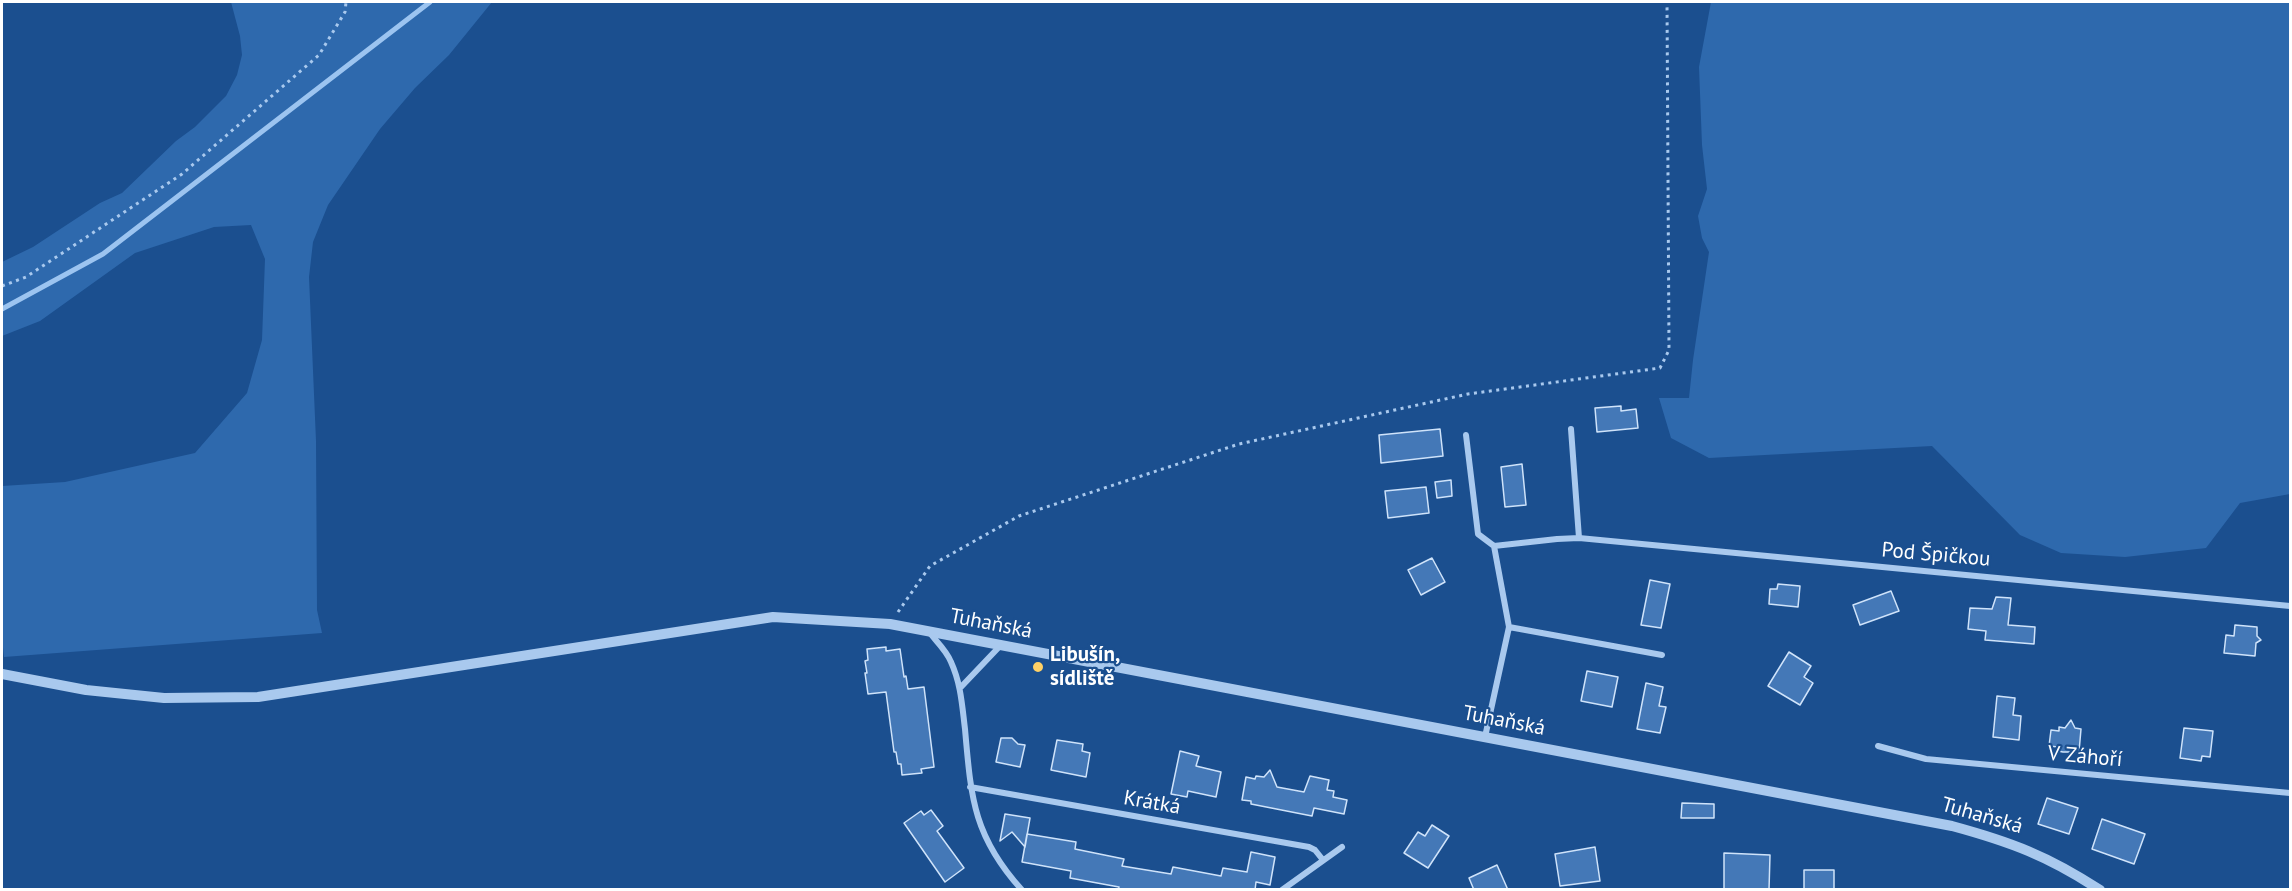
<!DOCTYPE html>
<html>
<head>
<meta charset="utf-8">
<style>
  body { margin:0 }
  #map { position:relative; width:2292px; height:891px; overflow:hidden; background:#1b4f8f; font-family:"PT Sans",sans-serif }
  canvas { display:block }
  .frame { position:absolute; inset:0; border:3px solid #fff; pointer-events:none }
</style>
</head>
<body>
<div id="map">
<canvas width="2292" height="891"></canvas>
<div class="frame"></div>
</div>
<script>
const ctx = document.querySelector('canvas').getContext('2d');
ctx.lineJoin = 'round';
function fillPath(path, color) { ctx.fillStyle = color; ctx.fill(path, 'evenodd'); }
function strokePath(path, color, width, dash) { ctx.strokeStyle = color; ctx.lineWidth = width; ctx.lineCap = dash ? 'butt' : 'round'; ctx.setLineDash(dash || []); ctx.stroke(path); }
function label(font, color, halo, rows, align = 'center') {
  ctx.font = font + ' "PT Sans",sans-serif'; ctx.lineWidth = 4.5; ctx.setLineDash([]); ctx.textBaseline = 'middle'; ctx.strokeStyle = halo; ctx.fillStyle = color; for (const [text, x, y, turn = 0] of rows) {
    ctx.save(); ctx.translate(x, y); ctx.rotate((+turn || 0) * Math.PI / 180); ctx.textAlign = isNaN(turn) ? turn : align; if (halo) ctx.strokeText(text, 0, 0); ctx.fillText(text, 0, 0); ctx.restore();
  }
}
const green = new Path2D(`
  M231,2H492L449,55L415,88L380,129L328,205L313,242L309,277L316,441L317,610L322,633L4,657L2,638V486L65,482L195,453L247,393L262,340L265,259L251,225L214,227L135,253L40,321L2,336V262L33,247L100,203L122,193L176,141L195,127L226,96L237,75L242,55L240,36Z
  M1711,2H2290V494L2240,503L2206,548L2125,557L2061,553L2020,535L1932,446L1709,458L1671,438L1659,398H1689L1693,360L1709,252L1702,238L1698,216L1707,189L1702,145L1699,67Z`);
const stream = new Path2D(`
  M2,309L103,254L430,2`);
const building = new Path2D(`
  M1621,406V411L1636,409L1638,428L1597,432L1595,408Z
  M1440,429L1443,456L1381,463L1379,435Z
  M1522,464L1526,505L1505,507L1501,467Z
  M1451,480L1452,496L1437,498L1435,482Z
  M1426,487L1429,513L1388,518L1385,491Z
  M1432,558L1445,582L1421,595L1408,570Z
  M1650,580L1670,584L1661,628L1641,625Z
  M1778,584L1800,586L1798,607L1769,604L1770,589H1777Z
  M1891,591L1899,611L1860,625L1853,605Z
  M1996,597L2011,598L2008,625L2035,627L2034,644L1985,640L1986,631L1968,629L1970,608L1992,609Z
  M2235,625L2257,627V636L2261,640L2256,643L2255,656L2224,653L2226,635L2234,636Z
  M886,647V651L900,649L904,677L906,676L908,689L924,687L934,767L921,769L922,773L902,775L901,764H898L896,752H894L886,692L868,694L865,673H867L865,661L868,660L867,649Z
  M1789,652L1811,666L1804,677L1813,683L1800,705L1768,686Z
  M1587,671L1618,677L1612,707L1581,701Z
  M1646,683L1663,687L1659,706L1666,707L1660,733L1637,729Z
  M1997,696L2015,698L2013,715L2021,716L2019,740L1993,737Z
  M2071,720L2075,728L2081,729L2079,752H2063L2058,751V747L2049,746L2051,730L2059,731V727L2065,728Z
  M2184,728L2213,731L2210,757L2202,756L2201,761L2180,758Z
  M1001,738H1012L1018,744L1025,745L1020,767L996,762Z
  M1057,740L1083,744L1082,751L1090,753L1086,777L1051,770Z
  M1180,751L1199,756L1196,766L1221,772L1216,797L1188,791L1187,797L1171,794Z
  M1270,770L1277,787L1304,792L1310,776L1329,780L1327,790L1334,791L1333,797L1347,800L1344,814L1314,808L1312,816L1251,804V801L1242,800L1246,777L1255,779L1256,776L1264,777Z
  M2047,798L2078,808L2069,834L2038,824Z
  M1682,803L1714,804V818H1681Z
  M931,810L943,826L937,831L964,868L945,882L904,823L921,811L924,815Z
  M1005,814L1030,818L1025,847L1012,832L1000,841Z
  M2102,819L2145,834L2134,864L2092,849Z
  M1432,825L1449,836L1428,868L1404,853L1418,832L1425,836Z
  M1027,834L1076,842L1075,849L1124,859L1122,866L1171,874L1173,867L1221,876L1223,868L1247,872L1251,852L1275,857L1270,885L1256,882L1255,890H1118L1119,887L1070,878L1071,871L1022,862Z
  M1595,847L1600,881L1560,886L1555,854Z
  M1724,853L1770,855L1769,890L1724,889Z
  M1497,865L1508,890H1474L1469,878Z
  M1804,870H1834V890H1804Z`);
const path = new Path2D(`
  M2,286L26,277L182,174L319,55L345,12L346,2
  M898,612L930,566L1019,516L1239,444L1468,394L1660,368L1669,350L1667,2`);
const minor = new Path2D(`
  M1466,435L1478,534L1494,546L1509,627L1485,737
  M1579,538L2290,606
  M1494,546L1557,539L1579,538L1571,429
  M1509,627L1662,655
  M929,632C936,641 947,651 951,662C961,684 962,705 965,729C971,797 973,836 1022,890
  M961,687L1000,646
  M1878,746L1926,759L2290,793
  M970,787L1309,847L1315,850L1323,860
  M1282,890L1342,847`);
const tertiary = new Path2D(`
  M2,674L86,690L164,698L258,697L773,617L890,624L1952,826C2011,842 2048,856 2100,890`);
const markers = [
  [1038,667,6,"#ffd166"]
];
const streetNames = [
  ["Pod Špičkou",1936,555,5],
  ["Tuhaňská",991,624,11],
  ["Tuhaňská",1504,721,11],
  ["V Záhoří",2085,757,5],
  ["Krátká",1152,803,10],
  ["Tuhaňská",1982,816,16]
];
const poiNames = [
  ["Libušín,",1050,655],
  ["sídliště",1050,679]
];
fillPath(green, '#2e69ad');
strokePath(stream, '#9cc4f0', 5);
fillPath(building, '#4478b7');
strokePath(building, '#cfe3fa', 1.5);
strokePath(path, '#a9c9ee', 3, [3, 4.5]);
strokePath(minor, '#a9c9ee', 6);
strokePath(tertiary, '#a9c9ee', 10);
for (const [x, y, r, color] of markers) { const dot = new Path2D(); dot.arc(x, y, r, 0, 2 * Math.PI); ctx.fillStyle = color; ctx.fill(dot); strokePath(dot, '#1b4f8f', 2); }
label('21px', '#fff', '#1b4f8f', streetNames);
label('bold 21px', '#fff', '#1b4f8f', poiNames, 'left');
</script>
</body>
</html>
